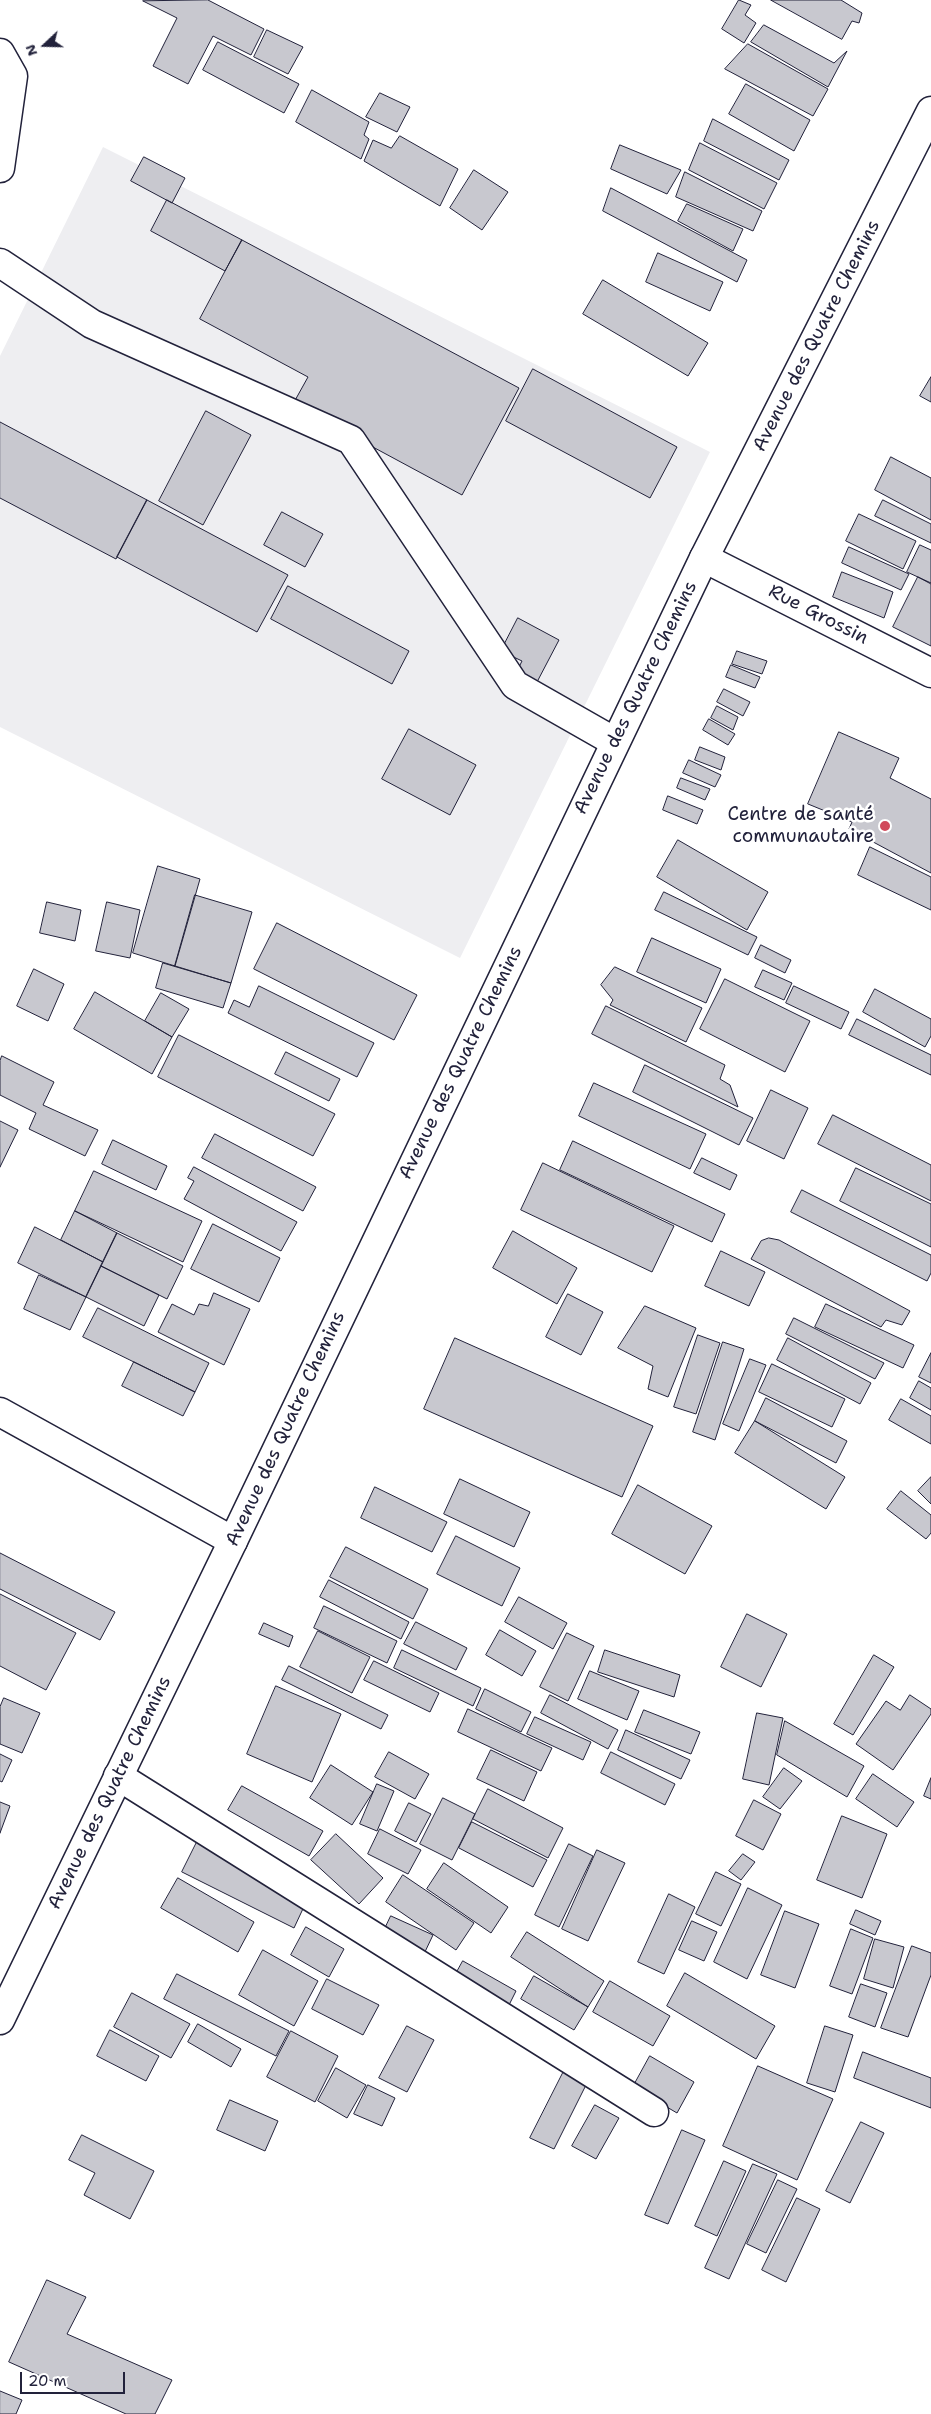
<!DOCTYPE html>
<html>
<head>
<meta charset="utf-8">
<style>
  body { margin:0 }
  #map { position:relative; width:931px; height:2414px; overflow:hidden; background:#fff; font-family:"Shantell Sans",sans-serif }
  canvas { display:block }
  .north { position:absolute; left:20px; top:20px; width:50px; height:50px; -webkit-text-stroke:4px #fff; paint-order:stroke; rotate:249deg; font-size:14px; font-weight:700; line-height:20px; text-align:center; color:#22223b }
  .north::after { content:''; display:block; margin:auto; width:18px; height:22px; background:#22223b; clip-path:polygon(50% 0,100% 100%,50% 72%,0 100%) }
  .scale { position:absolute; left:20px; top:2372px; width:105px; height:22px; box-sizing:border-box; border:2px solid #22223b; border-top:0; padding-left:6px; font-size:15px; line-height:18px; white-space:nowrap; color:#22223b; -webkit-text-stroke:4px #fff; paint-order:stroke }
</style>
</head>
<body>
<div id="map">
<canvas width="931" height="2414"></canvas>
<div class="north">N</div>
<div class="scale">20 m</div>
</div>
<script>
const ctx = document.querySelector('canvas').getContext('2d');
ctx.lineJoin = 'round';
function fillPath(path, color) { ctx.fillStyle = color; ctx.fill(path, 'evenodd'); }
function strokePath(path, color, width, dash) { ctx.strokeStyle = color; ctx.lineWidth = width; ctx.lineCap = dash ? 'butt' : 'round'; ctx.setLineDash(dash || []); ctx.stroke(path); }
function label(font, color, halo, rows, align = 'center') {
  ctx.font = font + ' "Shantell Sans",sans-serif'; ctx.lineWidth = 5; ctx.setLineDash([]); ctx.textBaseline = 'middle'; ctx.strokeStyle = halo; ctx.fillStyle = color; for (const [text, x, y, turn = 0] of rows) {
    ctx.save(); ctx.translate(x, y); ctx.rotate((+turn || 0) * Math.PI / 180); ctx.textAlign = isNaN(turn) ? turn : align; if (halo) ctx.strokeText(text, 0, 0); ctx.fillText(text, 0, 0); ctx.restore();
  }
}
const built = new Path2D(`
  M103,147L710,452L460,958L0,727V356Z`);
const building = new Path2D(`
  M208,0L264,29L251,55L213,36L188,84L153,66L177,18L143,1Z
  M739,0L751,5L745,15L756,23L744,43L722,29Z
  M771,0H841L862,13L859,23L852,21L842,39Z
  M764,25L834,63L847,51L828,87L751,42Z
  M267,30L303,47L288,74L254,57Z
  M218,42L299,84L284,113L203,70Z
  M748,44L828,89L813,116L725,69Z
  M746,84L810,120L794,151L729,114Z
  M312,90L369,122L364,135L369,139L361,159L296,122Z
  M380,93L410,107L397,132L366,117Z
  M713,119L789,160L779,180L704,141Z
  M400,136L458,169L440,206L364,161L373,140L391,148Z
  M700,143L777,183L764,209L689,170Z
  M620,145L681,170L667,194L611,169Z
  M144,157L185,178L172,203L131,181Z
  M474,170L508,192L482,230L450,208Z
  M685,172L762,211L753,231L676,197Z
  M611,188L747,260L737,282L603,211Z
  M167,200L242,240L225,271L151,231Z
  M687,204L743,229L733,251L678,221Z
  M242,240L519,388L462,495L293,404L308,377L200,319Z
  M658,253L723,282L710,311L646,282Z
  M603,280L708,343L688,376L583,314Z
  M533,369L677,447L650,498L506,421Z
  M931,377V402L920,396Z
  M206,411L251,435L203,525L159,501Z
  M0,422L147,500L116,559L0,498Z
  M891,457L931,478V520L875,490Z
  M147,500L288,575L257,632L117,557Z
  M883,500L931,524V543L875,516Z
  M282,512L323,534L305,567L264,545Z
  M859,514L916,541L903,569L846,541Z
  M920,545L931,550V583L907,572Z
  M849,547L909,574L901,590L842,563Z
  M842,572L893,592L884,618L833,597Z
  M918,577L931,584V646L893,627Z
  M288,586L409,651L392,684L271,619Z
  M518,618L559,640L537,682L517,671L522,661L501,651Z
  M737,651L767,661L762,674L732,664Z
  M731,665L760,677L755,688L726,677Z
  M724,689L750,702L743,716L717,702Z
  M717,706L738,717L733,730L711,718Z
  M709,719L735,734L728,745L703,730Z
  M409,729L476,765L450,815L382,779Z
  M839,732L899,758L890,778L931,799V873L849,829L852,822L808,804Z
  M700,747L725,757L721,770L695,760Z
  M689,760L721,775L715,787L683,773Z
  M681,778L710,789L705,800L677,788Z
  M668,796L703,810L697,824L663,810Z
  M678,840L768,892L747,930L657,877Z
  M870,847L931,877V910L858,875Z
  M158,866L200,879L175,966L133,953Z
  M664,892L757,937L748,955L655,910Z
  M195,895L252,912L231,983L175,966Z
  M47,902L81,910L75,941L40,933Z
  M107,902L140,910L130,958L96,951Z
  M277,923L417,995L394,1040L254,969Z
  M652,938L721,969L706,1003L637,972Z
  M761,945L791,960L785,973L755,958Z
  M163,963L231,983L223,1008L156,988Z
  M615,967L702,1008L686,1042L610,1005L613,1000L601,985Z
  M34,969L64,984L48,1021L17,1006Z
  M763,970L792,983L784,1000L755,987Z
  M725,979L810,1021L785,1072L700,1029Z
  M259,986L374,1043L357,1077L228,1013L234,1000L249,1007Z
  M794,986L849,1012L841,1029L786,1003Z
  M875,989L931,1019V1036L925,1047L863,1012Z
  M95,992L172,1037L152,1074L74,1029Z
  M161,993L189,1009L172,1037L145,1021Z
  M606,1006L725,1065L720,1079L730,1085L738,1107L592,1034Z
  M857,1019L931,1055V1075L849,1035Z
  M179,1035L335,1114L313,1156L158,1077Z
  M286,1052L340,1079L329,1101L275,1074Z
  M2,1056L54,1082L43,1105L98,1130L85,1156L29,1129L36,1113L0,1095V1061Z
  M645,1065L753,1118L739,1145L633,1092Z
  M594,1083L706,1134L690,1169L579,1116Z
  M771,1090L808,1108L784,1159L747,1141Z
  M833,1115L931,1165V1201L818,1144Z
  M0,1121L18,1130L0,1167Z
  M215,1134L316,1187L303,1211L202,1158Z
  M113,1140L167,1166L156,1190L102,1164Z
  M573,1141L725,1214L712,1242L560,1170Z
  M702,1158L737,1175L730,1190L694,1173Z
  M543,1163L674,1226L652,1272L521,1210Z
  M194,1167L297,1222L281,1251L184,1199L194,1181L188,1178Z
  M856,1168L931,1204V1247L840,1201Z
  M94,1171L202,1221L183,1262L75,1211Z
  M802,1190L931,1255V1273L927,1281L791,1212Z
  M75,1211L117,1233L103,1262L61,1240Z
  M213,1224L280,1258L259,1302L191,1269Z
  M35,1227L103,1262L86,1297L18,1263Z
  M513,1231L577,1268L557,1304L493,1268Z
  M117,1233L183,1266L167,1299L101,1266Z
  M769,1238L779,1240L910,1311L902,1325L886,1320L881,1327L751,1259L761,1241Z
  M721,1251L765,1272L749,1306L705,1286Z
  M101,1266L159,1295L144,1326L86,1297Z
  M39,1275L86,1297L70,1330L24,1309Z
  M214,1293L250,1309L224,1365L158,1332L172,1304L194,1315L199,1304L208,1306Z
  M568,1294L603,1312L581,1355L546,1337Z
  M826,1304L914,1345L903,1368L815,1327Z
  M645,1306L696,1328L668,1397L648,1389L653,1366L618,1348Z
  M98,1308L209,1363L195,1392L83,1337Z
  M794,1318L884,1363L875,1379L786,1334Z
  M698,1335L720,1343L696,1414L674,1407Z
  M455,1338L653,1426L622,1497L424,1409Z
  M788,1338L871,1383L860,1404L777,1360Z
  M723,1342L744,1349L715,1440L693,1432Z
  M931,1353V1383L919,1377Z
  M750,1359L766,1365L739,1431L723,1424Z
  M134,1362L195,1392L183,1416L122,1386Z
  M772,1364L845,1399L832,1427L759,1392Z
  M919,1381L931,1388V1410L910,1398Z
  M766,1398L847,1441L836,1463L755,1421Z
  M901,1399L931,1416V1444L889,1420Z
  M755,1421L845,1477L826,1509L735,1453Z
  M931,1477V1504L918,1491Z
  M460,1479L530,1512L514,1547L444,1514Z
  M638,1485L712,1526L685,1574L612,1534Z
  M375,1487L447,1522L432,1552L361,1518Z
  M901,1491L931,1515V1533L926,1539L887,1509Z
  M456,1536L520,1568L502,1606L437,1574Z
  M346,1547L428,1589L413,1619L330,1577Z
  M0,1553L115,1612L100,1640L0,1589Z
  M329,1580L409,1622L401,1639L320,1597Z
  M0,1594L76,1633L46,1690L0,1666Z
  M519,1597L567,1623L553,1649L505,1622Z
  M324,1606L397,1641L387,1663L314,1628Z
  M747,1614L787,1634L761,1687L721,1667Z
  M416,1622L467,1648L456,1670L404,1644Z
  M264,1623L293,1636L289,1647L259,1634Z
  M500,1630L536,1651L522,1676L486,1655Z
  M318,1631L370,1657L352,1693L300,1667Z
  M567,1633L594,1646L568,1701L540,1687Z
  M402,1650L481,1688L473,1706L394,1668Z
  M605,1650L680,1675L674,1697L598,1672Z
  M874,1655L894,1667L853,1735L834,1724Z
  M374,1661L439,1693L430,1712L364,1680Z
  M289,1666L388,1715L381,1729L282,1680Z
  M590,1671L639,1691L627,1720L578,1699Z
  M276,1686L341,1714L312,1782L247,1754Z
  M485,1689L531,1712L521,1732L476,1709Z
  M550,1695L618,1730L608,1749L541,1713Z
  M910,1695L931,1709V1714L893,1770L856,1744L886,1701L900,1710Z
  M4,1698L40,1713L22,1753L0,1744V1707Z
  M468,1709L552,1748L541,1771L458,1732Z
  M644,1710L700,1732L691,1754L635,1732Z
  M757,1713L783,1718L769,1785L743,1779Z
  M535,1717L591,1742L583,1760L527,1734Z
  M785,1721L864,1766L847,1797L777,1755Z
  M626,1730L690,1760L681,1779L618,1750Z
  M491,1750L537,1772L524,1801L477,1779Z
  M389,1752L429,1774L415,1799L375,1777Z
  M611,1752L675,1784L665,1805L601,1773Z
  M0,1754L12,1760L2,1782L0,1781Z
  M331,1765L373,1792L352,1825L310,1798Z
  M784,1768L802,1781L780,1809L763,1797Z
  M873,1774L914,1802L897,1827L856,1799Z
  M931,1778V1799L924,1796Z
  M377,1784L394,1791L377,1831L360,1824Z
  M242,1786L323,1831L309,1856L228,1810Z
  M488,1789L563,1828L548,1858L473,1819Z
  M443,1798L475,1814L452,1860L420,1844Z
  M754,1800L781,1814L763,1850L736,1836Z
  M0,1802L10,1806L0,1833Z
  M409,1803L431,1814L416,1842L395,1831Z
  M842,1816L887,1834L862,1898L817,1880Z
  M472,1822L547,1860L533,1887L459,1848Z
  M380,1829L421,1850L408,1874L368,1854Z
  M336,1834L383,1878L359,1904L311,1860Z
  M197,1842L308,1898L294,1928L182,1872Z
  M569,1844L593,1856L559,1927L535,1915Z
  M597,1850L625,1863L588,1941L562,1929Z
  M743,1854L755,1862L741,1880L729,1871Z
  M444,1863L508,1907L491,1933L427,1889Z
  M716,1872L741,1884L721,1926L696,1914Z
  M403,1875L474,1923L456,1950L386,1902Z
  M178,1878L254,1922L238,1952L161,1908Z
  M748,1888L782,1905L747,1979L714,1962Z
  M669,1894L695,1907L664,1974L638,1962Z
  M856,1910L881,1921L875,1935L850,1924Z
  M785,1911L819,1924L795,1988L761,1975Z
  M391,1916L433,1935L423,1956L381,1937Z
  M692,1921L717,1932L704,1961L679,1950Z
  M306,1927L344,1949L329,1977L291,1955Z
  M851,1929L873,1938L852,1994L830,1986Z
  M527,1932L604,1981L588,2007L511,1957Z
  M875,1939L904,1947L893,1988L864,1979Z
  M912,1946L931,1953V1975L908,2037L881,2028Z
  M263,1950L318,1981L294,2026L239,1995Z
  M463,1961L516,1991L506,2011L452,1981Z
  M685,1973L775,2026L756,2059L667,2006Z
  M177,1974L289,2031L276,2056L164,1999Z
  M534,1976L588,2007L574,2030L521,1999Z
  M327,1979L379,2005L363,2035L312,2009Z
  M610,1981L670,2016L653,2046L593,2012Z
  M861,1984L887,1993L875,2027L849,2017Z
  M132,1993L190,2024L171,2058L114,2027Z
  M198,2024L241,2049L231,2067L188,2042Z
  M407,2026L434,2040L407,2092L379,2078Z
  M825,2026L853,2035L835,2092L807,2083Z
  M110,2030L159,2056L146,2081L97,2056Z
  M291,2031L338,2056L315,2102L267,2077Z
  M863,2052L931,2078V2108L854,2078Z
  M650,2056L694,2082L677,2113L633,2087Z
  M758,2066L833,2099L797,2180L723,2146Z
  M336,2068L366,2085L347,2118L318,2101Z
  M565,2069L588,2081L554,2149L530,2138Z
  M368,2085L395,2098L382,2126L354,2114Z
  M230,2100L278,2121L265,2151L217,2130Z
  M595,2105L619,2118L596,2159L572,2146Z
  M861,2122L884,2133L850,2203L826,2191Z
  M682,2130L705,2140L668,2224L645,2215Z
  M82,2135L154,2171L130,2219L84,2195L95,2173L69,2160Z
  M724,2161L746,2171L717,2236L695,2226Z
  M753,2164L777,2174L729,2279L705,2268Z
  M778,2180L797,2189L766,2253L747,2244Z
  M797,2198L820,2209L786,2282L762,2270Z
  M47,2280L86,2297L67,2334L172,2380L155,2414H126L9,2362Z
  M0,2391L22,2400L16,2414H0Z`);
const minor = new Path2D(`
  M0,53L13,76L0,168
  M0,263L92,324L351,440L515,685L615,742
  M704,558L931,673
  M0,1412L233,1541
  M118,1776L654,2112`);
const major = new Path2D(`
  M0,2020L233,1541L704,558L931,111`);
const markers = [
  [885,826,6,"#d1495b"]
];
const streetNames = [
  ["Avenue des Quatre Chemins",817,336,-63],
  ["Rue Grossin",818,615,27],
  ["Avenue des Quatre Chemins",636,698,-64],
  ["Avenue des Quatre Chemins",461,1063,-64],
  ["Avenue des Quatre Chemins",286,1429,-65],
  ["Avenue des Quatre Chemins",110,1793,-64]
];
const poiNames = [
  ["Centre de santé",874,815],
  ["communautaire",874,837]
];
fillPath(built, '#eeeef1');
fillPath(building, '#c8c8cf');
strokePath(building, '#22223b', 1);
strokePath(minor, '#22223b', 31);
strokePath(major, '#22223b', 31);
strokePath(minor, '#fff', 28);
strokePath(major, '#fff', 28);
for (const [x, y, r, color] of markers) { const dot = new Path2D(); dot.arc(x, y, r, 0, 2 * Math.PI); ctx.fillStyle = color; ctx.fill(dot); strokePath(dot, '#fff', 2); }
label('19px', '#22223b', '#fff', streetNames);
label('19px', '#22223b', '#fff', poiNames, 'right');
</script>
</body>
</html>
